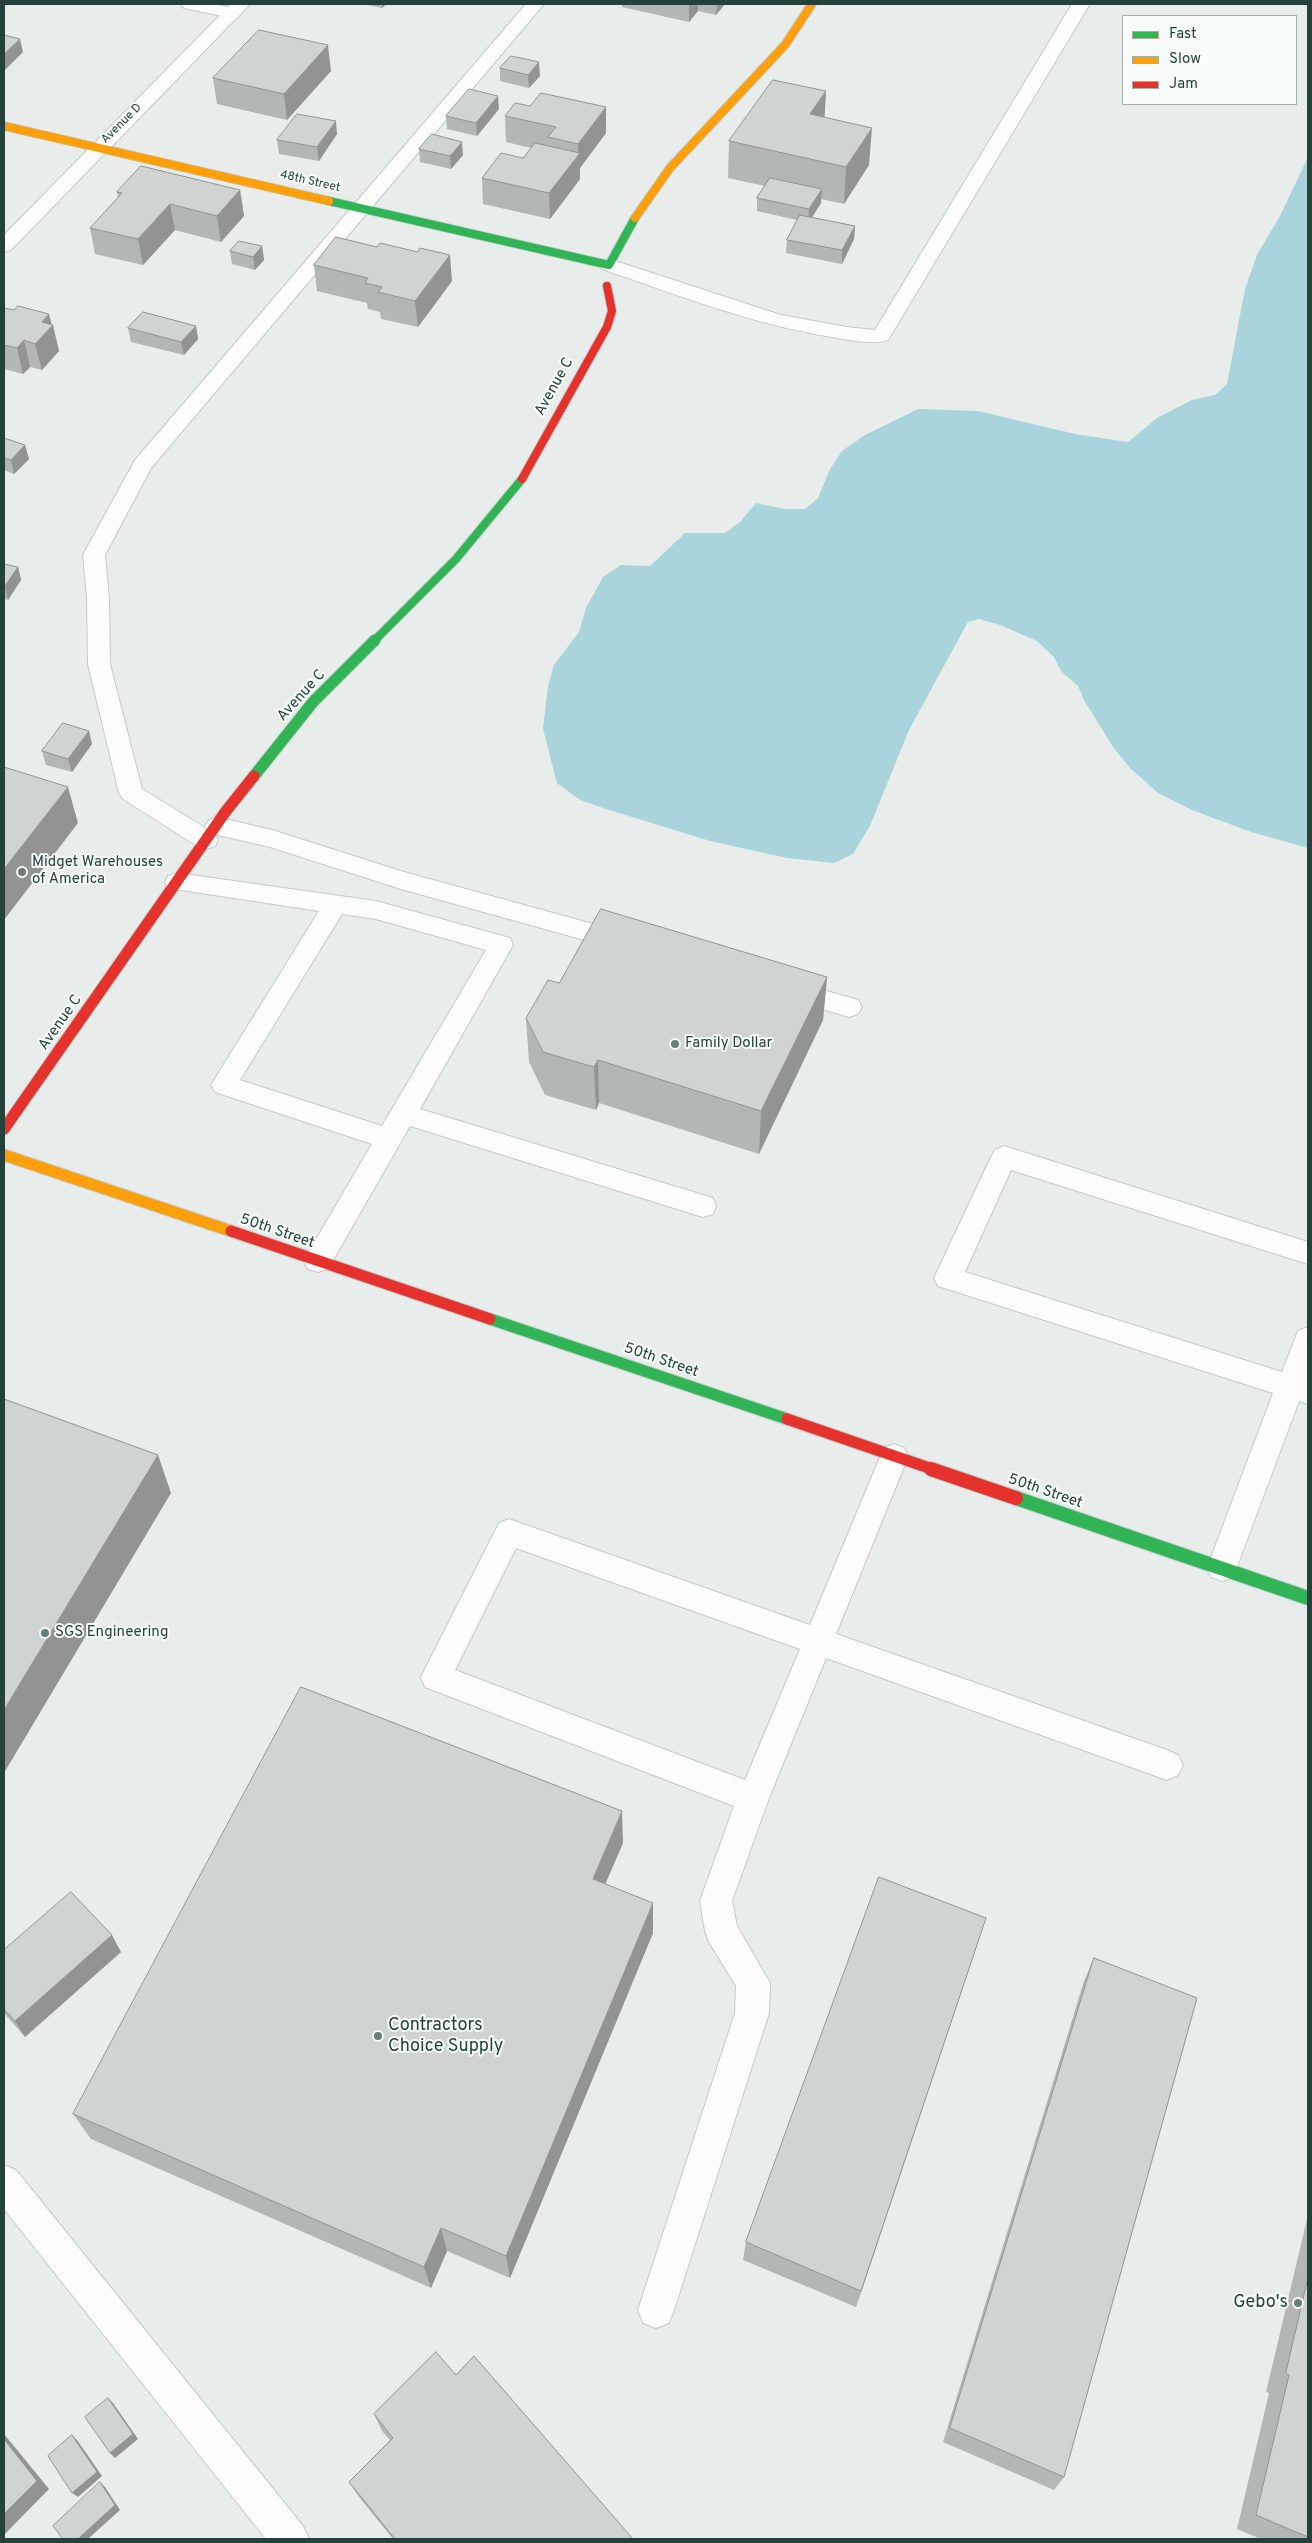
<!DOCTYPE html>
<html>
<head>
<meta charset="utf-8">
<style>
  body { margin:0 }
  #map { position:relative; width:1312px; height:2543px; overflow:hidden; background:#e8edeb; font-family:Overpass,sans-serif }
  canvas { display:block }
  .frame { position:absolute; inset:0; border:5px solid #24423a; pointer-events:none }
  .legend { position:absolute; left:1122px; top:15px; width:175px; height:90px; box-sizing:border-box; background:#f7fbf9; border:1px solid #a3b1ad; margin:0; padding:6px 9px; list-style:none; font-size:15px; color:#24423a }
  .legend li { display:flex; align-items:center; gap:10px; height:25px }
  .legend b { width:25px; border:1px solid #a3b1ad }
</style>
</head>
<body>
<div id="map">
<canvas width="1312" height="2543"></canvas>
<div class="frame"></div>
<ul class="legend">
<li><b style="height:6px;background:#30b455"></b>Fast</li>
<li><b style="height:6px;background:#ff9f0a"></b>Slow</li>
<li><b style="height:6px;background:#e5322d"></b>Jam</li>
</ul>
</div>
<script>
const ctx = document.querySelector('canvas').getContext('2d');
ctx.lineJoin = 'round';
function fillPath(path, color) { ctx.fillStyle = color; ctx.fill(path, 'evenodd'); }
function strokePath(path, color, width, dash) { ctx.strokeStyle = color; ctx.lineWidth = width; ctx.lineCap = dash ? 'butt' : 'round'; ctx.setLineDash(dash || []); ctx.stroke(path); }
function label(font, color, halo, rows, align = 'center') {
  ctx.font = font + ' Overpass,sans-serif'; ctx.lineWidth = 4; ctx.setLineDash([]); ctx.textBaseline = 'middle'; ctx.strokeStyle = halo; ctx.fillStyle = color; for (const [text, x, y, turn = 0] of rows) {
    ctx.save(); ctx.translate(x, y); ctx.rotate((+turn || 0) * Math.PI / 180); ctx.textAlign = isNaN(turn) ? turn : align; if (halo) ctx.strokeText(text, 0, 0); ctx.fillText(text, 0, 0); ctx.restore();
  }
}
const water = new Path2D(`
  M1308,157V848L1251,832L1192,810L1158,793L1130,768L1113,747L1084,700L1078,686L1061,671L1054,657L1037,641L1000,625L979,619L968,622L909,730L870,826L853,854L834,863L787,858L710,841L603,808L580,800L557,783L543,729L548,686L554,665L579,632L586,608L603,577L621,565L650,566L685,533H725L740,522L756,503L785,509H805L818,498L830,469L842,451L865,435L918,409L978,411L1075,434L1128,442L1157,418L1192,400L1215,395L1227,384L1245,289L1257,255L1280,216Z`);
const lane = new Path2D(`
  M181,4H213L238,9L241,13L238,17L232,18L184,8Z
  M526,4H544L151,468L105,555L109,598L110,664L142,789L207,829L205,826L209,820L217,817L272,830L404,872L633,935L636,942L633,949L624,951L401,889L270,847L214,834L218,840L215,846L206,849L197,846L123,799L119,793L88,664L87,598L83,555L135,460Z
  M1072,4H1090L888,340C871,345 849,340 832,337C752,324 677,295 602,269L599,265L602,261L609,259L781,315L846,327L875,330Z
  M177,873L376,901L510,938L513,945L420,1109L713,1198L716,1206L713,1214L703,1217L410,1126L328,1269L318,1272L308,1269L304,1261L308,1253L372,1144L215,1092L211,1085L319,911L168,888L165,882L168,876ZM342,914L376,919L486,950L382,1126L240,1080Z
  M788,980L858,1000L862,1007L858,1014L849,1017L779,996L775,989L779,982Z
  M1004,1146L1308,1242V1264L1011,1170L965,1272L1282,1372L1298,1331L1308,1327V1404L1299,1401L1233,1577L1222,1581L1211,1577L1207,1568L1273,1393L938,1286L934,1278L991,1157L995,1150Z
  M894,1444L904,1448L908,1457L836,1634L1167,1750L1178,1755L1183,1765L1178,1775L1167,1780L826,1658L769,1798L732,1901L737,1926L770,1983L769,2013L674,2310L669,2323L656,2328L643,2323L638,2310L735,2013L736,1986L709,1942L705,1931L700,1901L734,1806L425,1687L421,1677L499,1523L509,1519L810,1625L880,1457L884,1448ZM516,1548L800,1649L745,1780L455,1670Z
  M4,2165L16,2170L303,2526L309,2539H266L4,2209Z`);
const street = new Path2D(`
  M231,4H250L11,250L4,252V235Z`);
const fastFar2 = new Path2D(`
  M329,201L609,265L635,218
  M374,641L456,559L522,479`);
const fastFar1 = new Path2D(`
  M254,776L313,702L375,640
  M490,1319L787,1419`);
const fast = new Path2D(`
  M1016,1498L1308,1598`);
const slowFar1 = new Path2D(`
  M4,126L329,201
  M635,218L670,168L785,45L812,4`);
const slow = new Path2D(`
  M4,1155L231,1231`);
const jamFar2 = new Path2D(`
  M522,479L607,327L612,311L607,286`);
const jamFar1 = new Path2D(`
  M4,1129L226,811L254,776
  M231,1231L490,1319
  M787,1419L935,1470`);
const jam = new Path2D(`
  M931,1469L1016,1498`);
const wall = new Path2D(`
  M363,4H386L382,8Z
  M622,4H725L716,15L698,11L689,22L622,7Z
  M500,68L540,76L529,88L500,81Z
  M331,71L287,120L217,104L213,78Z
  M826,91L824,117L869,165L844,204L821,199V203L812,218L855,226L854,239L842,264L786,253L787,240L797,220L757,211V198L765,186L728,178L729,141Z
  M499,109L477,136L447,129L446,116Z
  M505,116L606,133L580,168V179L550,219L483,204L482,178L523,158L531,148L506,142Z
  M337,134L319,161L279,154L277,140Z
  M419,149L463,155L451,169L420,162Z
  M240,190L244,216L221,242L175,230L143,265L95,254L90,228L118,197L117,192Z
  M262,246L264,260L255,270L232,264L230,251Z
  M314,265L452,281L418,327L381,319L380,312L368,309L367,303L317,291Z
  M4,308L51,324L59,351L42,370L30,367L23,374L4,369Z
  M196,326L198,339L184,355L131,342L128,328Z
  M4,438L25,445L29,459L14,474L4,470L5,475L4,477Z
  M4,564L18,567L21,580L8,600L4,599Z
  M92,744L72,772L46,765L42,751Z
  M827,977L823,1020L759,1154L599,1103L596,1110L545,1095L529,1062L526,1018L559,983Z
  M623,1843L605,1884L653,1903V1933L510,2278L447,2251L431,2288L91,2139L73,2114Z
  M978,1942L856,2307L743,2260L746,2242Z
  M4,1950L121,1952L25,2037L4,2013Z
  M1094,1958L1064,2477L1054,2490L943,2442L1084,1981Z
  M1308,2215V2539H1261L1237,2529L1269,2393L1266,2392Z
  M456,2375L633,2539H393L359,2497L349,2482L390,2440L382,2431L374,2414Z`);
const shadedWall = new Path2D(`
  M382,4H386L382,8Z
  M689,4H698V11L689,22Z
  M717,4H725L716,15Z
  M20,39L23,52L4,71V54Z
  M328,45L331,71L287,120L284,94Z
  M539,62L540,76L529,88L528,75Z
  M826,91L824,128L810,114Z
  M498,96L499,109L477,136L476,123Z
  M606,107V133L580,168V179L550,219L549,193L578,155V144Z
  M336,121L337,134L319,161L317,147Z
  M872,128L869,165L844,204L846,167Z
  M462,142L463,155L451,169L450,156Z
  M822,189L821,203L808,223L809,209Z
  M240,190L244,216L221,242L217,216Z
  M170,204L175,230L143,265L138,239Z
  M855,226L854,239L842,264V250Z
  M262,246L264,260L255,270L253,257Z
  M450,255L452,281L418,327L415,301Z
  M49,314L52,326L53,325L59,351L42,370L35,344L42,322Z
  M196,326L198,339L184,355L181,342Z
  M24,340L30,367L23,374L17,348Z
  M25,445L29,459L14,474L11,460Z
  M18,567L21,580L8,600L5,586Z
  M89,731L92,744L72,772L68,759Z
  M68,787L78,823L4,920V869Z
  M827,977L823,1020L759,1154L761,1111Z
  M598,1060L599,1103L596,1110L594,1067Z
  M158,1455L171,1493L4,1773V1710Z
  M622,1811L623,1843L594,1910L593,1879Z
  M653,1903V1933L510,2278L506,2256Z
  M986,1918L978,1942L856,2307L861,2291Z
  M112,1935L121,1952L25,2037L15,2021Z
  M441,2228L447,2251L431,2288L424,2267Z
  M108,2398L113,2403L138,2439L115,2458L110,2453Z
  M4,2434L49,2489L4,2535Z
  M72,2435L77,2440L102,2476L78,2497L72,2493Z
  M100,2482L105,2487L120,2510L88,2539H78Z`);
const building = new Path2D(`
  M259,30L328,45L284,94L213,78Z
  M4,35L20,39L4,54Z
  M511,56L539,62L528,75L500,68Z
  M773,80L826,91L810,114L872,128L846,167L729,141Z
  M469,89L498,96L476,123L446,116Z
  M541,93L606,107L578,144L548,137L556,127L505,116L515,103L530,106Z
  M297,114L336,121L317,147L277,140Z
  M432,134L462,142L450,156L419,149Z
  M535,143L580,153L549,193L482,178L501,153L523,158Z
  M141,166L240,190L217,216L170,204L138,239L90,228L122,193L117,192Z
  M770,178L822,189L809,209L757,198Z
  M800,215L855,226L842,250L787,240Z
  M336,237L377,247L380,243L418,252L420,248L450,255L415,301L378,292L382,287L365,283L368,278L314,265Z
  M239,241L262,246L253,257L230,251Z
  M18,306L49,314L42,322L53,325L35,344L24,340L17,348L4,345V308L14,310Z
  M143,312L196,326L181,342L128,328Z
  M4,438L25,445L11,460L4,458Z
  M4,564L18,567L5,586H4Z
  M63,723L89,731L68,759L42,751Z
  M4,767L68,787L4,869Z
  M601,909L827,977L761,1111L598,1060L594,1067L543,1052L526,1018L548,980L559,983Z
  M4,1399L158,1455L4,1710Z
  M301,1687L622,1811L593,1879L653,1903L506,2256L441,2228L424,2267L73,2114Z
  M879,1877L986,1918L861,2291L746,2242Z
  M71,1892L112,1935L15,2021L4,2009V1950Z
  M1094,1958L1197,1998L1064,2477L950,2428Z
  M1308,2278V2537L1256,2515L1289,2375L1286,2373Z
  M436,2352L456,2375L474,2356L633,2539H395L349,2482L393,2438L374,2414Z
  M108,2398L133,2434L110,2453L85,2417Z
  M72,2435L97,2472L72,2493L48,2456Z
  M4,2439L37,2481L4,2514Z
  M100,2482L115,2505L78,2539H63L53,2526Z`);
const markers = [
  [22,872,5,"#697e78"],
  [675,1044,5,"#697e78"],
  [45,1633,5,"#697e78"],
  [378,2036,5,"#697e78"],
  [1298,2303,5,"#697e78"]
];
const farStreetnames = [
  ["Avenue D",122,124,-45],
  ["48th Street",310,182,13]
];
const streetNames = [
  ["Avenue C",555,387,-61],
  ["Avenue C",302,696,-48],
  ["Avenue C",61,1023,-55],
  ["50th Street",277,1232,19],
  ["50th Street",661,1361,19],
  ["50th Street",1045,1492,19]
];
const poiNames = [
  ["Midget Warehouses",32,863],
  ["of America",32,880],
  ["Family Dollar",685,1044],
  ["SGS Engineering",55,1633]
];
const nearPoinames = [
  ["Contractors",388,2026],
  ["Choice Supply",388,2047],
  ["Gebo's",1288,2303,"right"]
];
fillPath(water, '#a9d4db');
strokePath(lane, '#c5cac8', 2);
strokePath(street, '#c5cac8', 2);
strokePath(fastFar2, '#c3cbc8', 10);
strokePath(fastFar1, '#c3cbc8', 13);
strokePath(fast, '#c3cbc8', 16);
strokePath(slowFar1, '#c3cbc8', 10);
strokePath(slow, '#c3cbc8', 13);
strokePath(jamFar2, '#c3cbc8', 10);
strokePath(jamFar1, '#c3cbc8', 13);
strokePath(jam, '#c3cbc8', 16);
fillPath(lane, '#fcfcfc');
fillPath(street, '#fcfcfc');
strokePath(fastFar2, '#30b455', 8);
strokePath(fastFar1, '#30b455', 11);
strokePath(fast, '#30b455', 14);
strokePath(slowFar1, '#ff9f0a', 8);
strokePath(slow, '#ff9f0a', 11);
strokePath(jamFar2, '#e5322d', 8);
strokePath(jamFar1, '#e5322d', 11);
strokePath(jam, '#e5322d', 14);
fillPath(wall, '#b2b6b5');
fillPath(shadedWall, '#919493');
fillPath(building, '#cfd4d2');
strokePath(building, '#919493', 1);
for (const [x, y, r, color] of markers) { const dot = new Path2D(); dot.arc(x, y, r, 0, 2 * Math.PI); ctx.fillStyle = color; ctx.fill(dot); strokePath(dot, '#f7fbf9', 2); }
label('12px', '#24423a', '#f7fbf9', farStreetnames);
label('15px', '#24423a', '#f7fbf9', streetNames);
label('15px', '#24423a', '#f7fbf9', poiNames, 'left');
label('18px', '#24423a', '#f7fbf9', nearPoinames, 'left');
</script>
</body>
</html>
